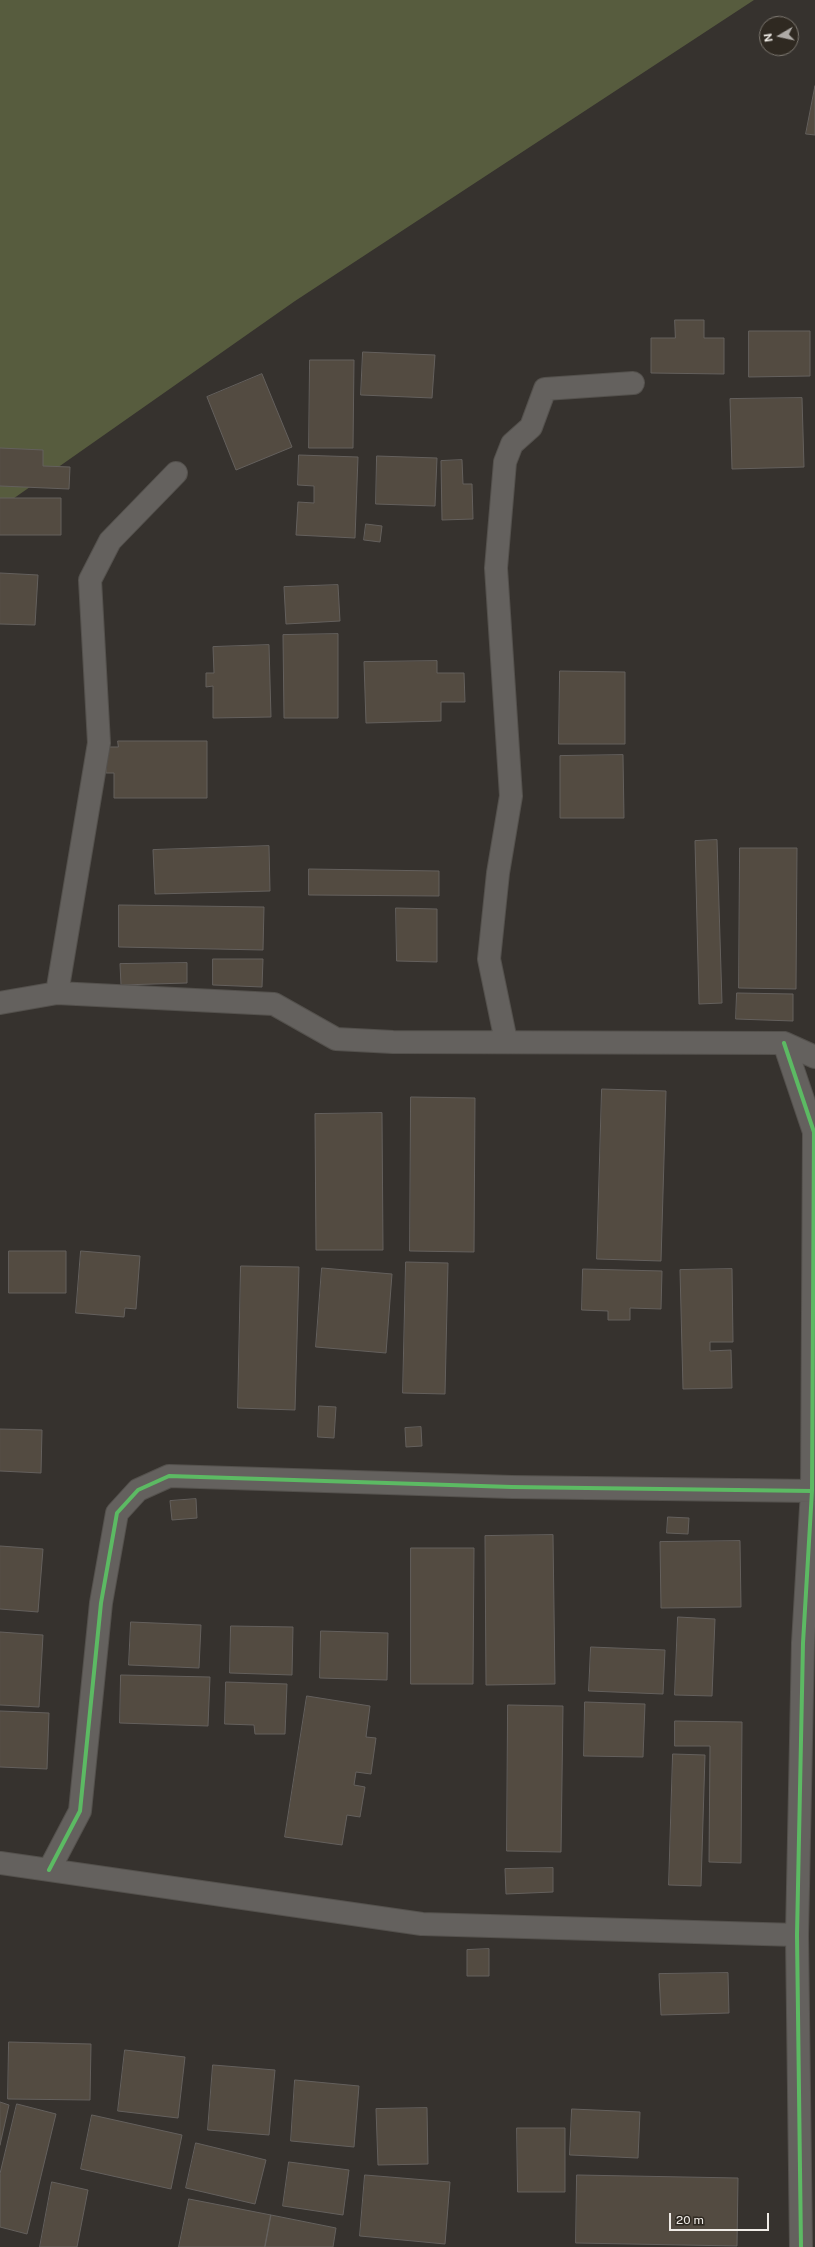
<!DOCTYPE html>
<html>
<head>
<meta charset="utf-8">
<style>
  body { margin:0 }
  #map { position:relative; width:815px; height:2247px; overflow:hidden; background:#36322e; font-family:"Public Sans",sans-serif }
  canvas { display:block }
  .north { position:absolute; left:759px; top:16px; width:40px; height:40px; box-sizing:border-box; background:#2f2921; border:1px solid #7c7770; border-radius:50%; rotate:261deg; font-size:11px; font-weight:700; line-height:16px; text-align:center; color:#efebe6 }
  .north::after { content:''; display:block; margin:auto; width:14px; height:18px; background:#aeaaa6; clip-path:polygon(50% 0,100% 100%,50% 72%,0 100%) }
  .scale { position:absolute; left:669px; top:2213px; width:100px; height:18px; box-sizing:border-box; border:2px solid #efebe6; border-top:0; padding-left:5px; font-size:12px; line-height:14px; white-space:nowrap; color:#efebe6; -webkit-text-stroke:3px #2f2921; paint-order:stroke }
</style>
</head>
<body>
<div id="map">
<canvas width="815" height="2247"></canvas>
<div class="north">N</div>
<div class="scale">20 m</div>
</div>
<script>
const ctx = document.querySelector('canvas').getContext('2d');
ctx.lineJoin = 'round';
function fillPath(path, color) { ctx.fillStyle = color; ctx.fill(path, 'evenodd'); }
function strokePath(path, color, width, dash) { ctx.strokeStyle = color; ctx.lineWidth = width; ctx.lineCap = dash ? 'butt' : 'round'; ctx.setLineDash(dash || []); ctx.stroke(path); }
const green = new Path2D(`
  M0,0H754L295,301L0,508Z`);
const building = new Path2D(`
  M815,86V135L806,134Z
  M675,320H704V338H724V374L651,373V338H675Z
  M749,331H810V376L749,377Z
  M363,352L435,355L432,398L361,395Z
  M310,360H354L353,448H309Z
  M262,374L292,447L236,470L207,397Z
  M802,398L804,467L732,469L730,399Z
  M0,448L43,450V466L70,467L69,489L0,486Z
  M299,455L358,457L355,538L296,535L298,502L314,503V486L298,485Z
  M377,456L437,458L435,506L376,504Z
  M462,460L463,484H472L473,519L442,520L441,461Z
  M0,498H61V535H0Z
  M366,524L382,526L380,542L364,540Z
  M0,573L38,575L35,625L0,624Z
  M338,585L340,621L286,624L284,587Z
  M338,634V718H284L283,635Z
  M269,645L271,717L213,718V686L206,687V673H214L213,647Z
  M437,661V673H464L465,702H441V721L366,723L364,662Z
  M560,671L625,672V744H559Z
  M118,741H207V798H114V773H106V747H118Z
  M623,755L624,818H560V756Z
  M717,840L722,1003L699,1004L695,841Z
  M269,846L270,891L155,894L153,850Z
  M740,848H797L796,989L739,988Z
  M309,869L439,871V896L309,895Z
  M119,905L264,907L263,950L119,947Z
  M396,908L437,909V962L397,961Z
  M213,959H263L262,987L213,985Z
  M187,963V983L121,985L120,964Z
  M737,993L793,994V1021L736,1019Z
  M602,1089L666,1091L661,1261L597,1259Z
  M411,1097L475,1098L474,1252L410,1251Z
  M382,1113L383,1250H316L315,1114Z
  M9,1251H66V1293H9Z
  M81,1251L140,1256L136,1309L125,1308L124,1317L76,1313Z
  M406,1262L448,1263L445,1394L403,1393Z
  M241,1266L299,1267L295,1410L238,1408Z
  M322,1268L392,1274L386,1353L316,1347Z
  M583,1269L662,1271L661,1309L630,1308V1320H608V1311L582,1310Z
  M732,1269L733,1342H710V1351L731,1350L732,1388L683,1389L680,1270Z
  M319,1406L336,1407L334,1438L318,1437Z
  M421,1427L422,1446L406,1447L405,1428Z
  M0,1429L42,1430L41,1473L0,1471Z
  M196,1499L197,1518L172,1520L170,1501Z
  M668,1517L689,1518L688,1534L667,1533Z
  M553,1535L555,1684L486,1685L485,1536Z
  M740,1541L741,1607L661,1608L660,1542Z
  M0,1546L43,1549L38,1612L0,1609Z
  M411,1548H474L473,1684H411Z
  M678,1617L715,1619L712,1696L675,1695Z
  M131,1622L201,1625L199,1668L129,1665Z
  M231,1626L293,1627L292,1675L230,1673Z
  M321,1631L388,1633L387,1680L320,1678Z
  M0,1632L43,1635L39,1707L0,1705Z
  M591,1647L665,1650L663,1694L589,1691Z
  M121,1675L210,1677L208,1726L120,1723Z
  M226,1682L287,1684L285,1734H255L254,1725L225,1724Z
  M307,1696L370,1706L366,1737L376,1738L371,1774L356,1772L354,1785L365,1787L360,1817L347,1815L342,1845L285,1837Z
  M585,1702L645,1704L643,1757L584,1756Z
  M508,1705L563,1706L561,1852L507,1851Z
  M0,1711L49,1713L47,1769L0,1767Z
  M675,1721L742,1722L741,1863L709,1862L710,1746H675Z
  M673,1754L705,1755L701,1886L669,1885Z
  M553,1868V1892L506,1894L505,1869Z
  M489,1949V1976H467V1950Z
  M728,1973L729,2013L661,2015L659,1974Z
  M9,2042L91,2044L90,2100L8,2099Z
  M125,2050L185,2057L178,2118L118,2111Z
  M213,2065L275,2070L269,2135L208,2130Z
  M295,2080L359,2086L354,2147L291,2141Z
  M0,2102L9,2105L0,2145Z
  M17,2104L56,2114L27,2234L0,2227V2174Z
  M427,2108L428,2164L378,2165L376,2109Z
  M572,2109L640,2112L638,2158L570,2155Z
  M92,2115L182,2135L171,2189L81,2169Z
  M517,2128H565V2192H518Z
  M196,2143L266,2160L255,2204L186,2188Z
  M289,2162L349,2170L343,2215L283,2206Z
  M365,2175L450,2182L445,2244L360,2236Z
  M577,2175L738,2178L737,2246L576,2243Z
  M52,2182L88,2190L77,2247H40Z
  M189,2199L271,2215L265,2247H179Z
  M271,2215L336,2228L333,2247H265Z`);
const minor = new Path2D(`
  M57,993L99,743L90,580L110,541L176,473
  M0,1003L57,993L274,1004L336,1039L393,1042L784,1043L815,1057
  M506,1041L489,959L498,873L511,796L496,568L505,462L512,444L531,427L545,389L633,383
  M784,1043L814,1132L812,1491L803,1643L797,1935L801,2247
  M0,1863L422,1924L797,1935
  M49,1870L80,1811L101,1603L117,1513L138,1490L169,1476L512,1487L812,1491`);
const cycleway = new Path2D(`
  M784,1043L814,1132L812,1491L803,1643L797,1935L801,2247
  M49,1870L80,1811L101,1603L117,1513L138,1490L169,1476L512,1487L812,1491`);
fillPath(green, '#575c3e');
fillPath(building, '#534b41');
strokePath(building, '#64605d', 1);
strokePath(minor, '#54514d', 24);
strokePath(minor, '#64615e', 22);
strokePath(cycleway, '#5cba63', 4);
</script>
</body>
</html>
